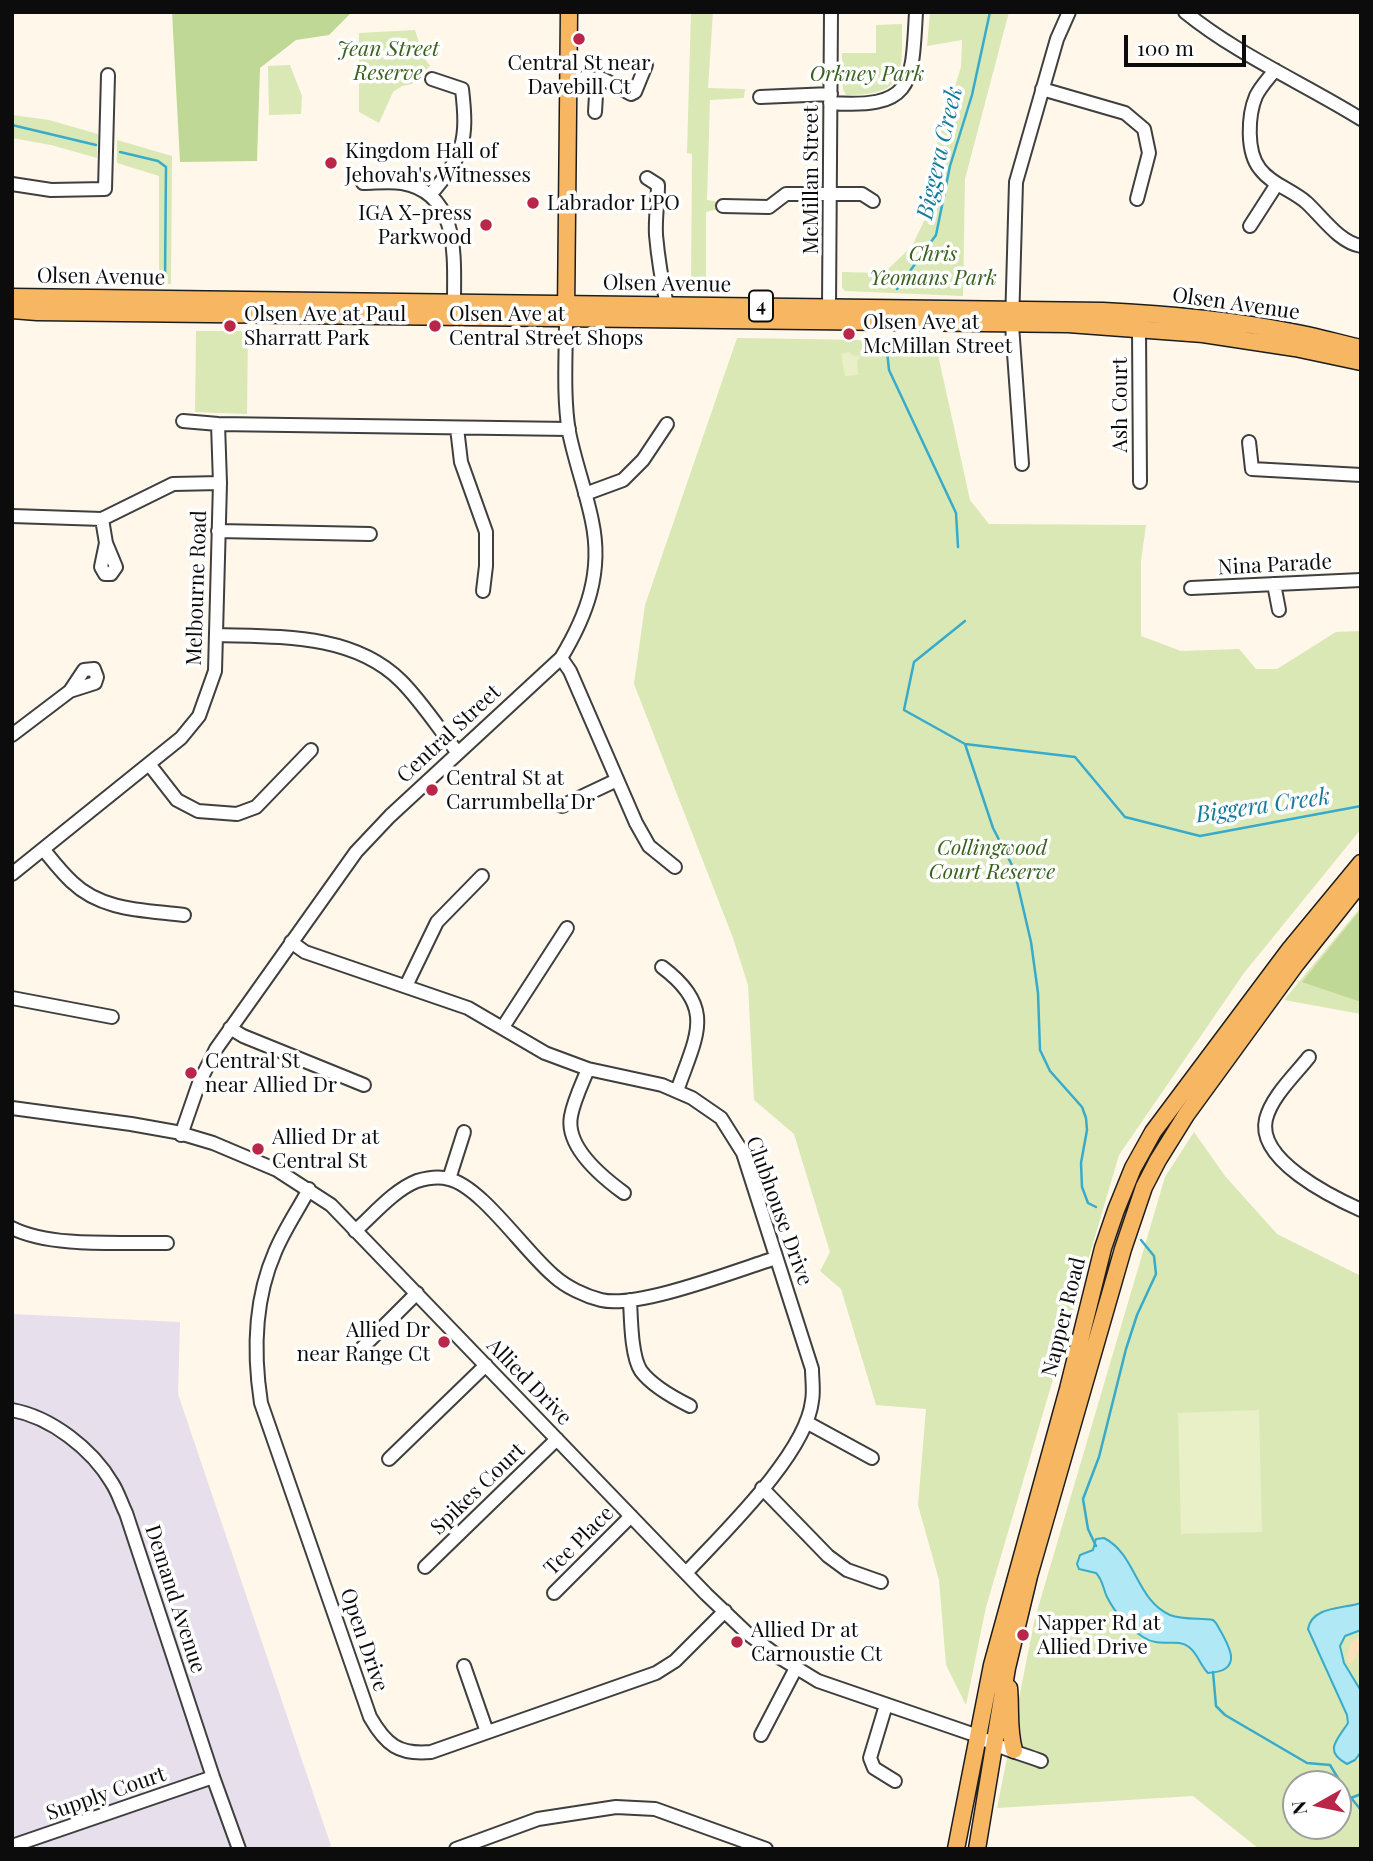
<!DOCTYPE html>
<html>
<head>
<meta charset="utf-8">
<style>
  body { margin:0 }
  #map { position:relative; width:1373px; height:1861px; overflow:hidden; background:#fff7ea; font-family:"Playfair Display",serif }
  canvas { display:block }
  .frame { position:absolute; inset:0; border:14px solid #0c0c0c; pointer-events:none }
  .north { position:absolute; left:1282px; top:1770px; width:70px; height:70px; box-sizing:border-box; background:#fff; border:2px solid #9e9e9e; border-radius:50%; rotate:261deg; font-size:19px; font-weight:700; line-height:28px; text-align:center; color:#0c0c0c }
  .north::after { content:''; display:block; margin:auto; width:24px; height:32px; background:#b92648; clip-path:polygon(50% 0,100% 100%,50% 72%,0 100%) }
  .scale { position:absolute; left:1124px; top:35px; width:122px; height:32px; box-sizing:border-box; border:4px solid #0c0c0c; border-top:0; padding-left:9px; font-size:21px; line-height:24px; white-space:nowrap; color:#0c0c0c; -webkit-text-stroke:5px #fff; paint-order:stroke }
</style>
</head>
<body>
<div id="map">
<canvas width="1373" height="1861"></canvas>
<div class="frame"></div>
<div class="north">N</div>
<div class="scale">100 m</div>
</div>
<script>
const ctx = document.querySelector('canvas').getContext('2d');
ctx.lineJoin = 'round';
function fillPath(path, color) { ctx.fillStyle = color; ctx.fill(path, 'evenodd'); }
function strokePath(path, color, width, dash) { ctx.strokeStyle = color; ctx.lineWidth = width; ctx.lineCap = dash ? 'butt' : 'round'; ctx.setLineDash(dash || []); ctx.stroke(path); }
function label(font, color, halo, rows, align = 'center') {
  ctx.font = font + ' "Playfair Display",serif'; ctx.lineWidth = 7; ctx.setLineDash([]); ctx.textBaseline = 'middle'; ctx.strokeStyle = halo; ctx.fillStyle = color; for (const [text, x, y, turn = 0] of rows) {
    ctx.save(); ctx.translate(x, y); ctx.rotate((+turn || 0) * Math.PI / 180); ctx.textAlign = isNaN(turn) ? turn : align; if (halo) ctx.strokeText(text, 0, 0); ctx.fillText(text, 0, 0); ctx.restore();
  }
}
const industrial = new Path2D(`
  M12,1314L180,1322L178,1394L331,1846L324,1849H12Z`);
const green = new Path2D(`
  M691,12H713L708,88L745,89L744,98L710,100L707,200L719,202V209L706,212V283L691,284L692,154L687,153Z
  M930,12H1009L965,179L963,296L845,291L842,288V272L884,273L912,246L925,219L933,157L961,67L962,40L927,46Z
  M902,24C902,75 906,95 846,95L843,89L842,53H876V25Z
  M415,30L423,56L430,66L412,84L402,86L393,92L379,123L359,112V33Z
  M290,65L302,96L301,114L269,115L268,66Z
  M12,115L49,120L98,134L97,158L51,145L12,138Z
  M117,140L172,156L171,284H159V176L117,163Z
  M196,331H248L247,414L195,412Z
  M737,338L935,341L970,500L989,524L1146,525L1141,561V636L1181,651L1239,649L1256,669H1277L1336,632L1361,631V829L1244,973L1119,1155L986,1607L966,1705L946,1665L939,1580L918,1505L926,1409L876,1405L841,1289L820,1271L830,1252L794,1134L754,1100L748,985L733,938L634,684L645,605Z
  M1361,907V1014L1284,1000Z
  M1194,1132L1225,1176L1277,1234L1361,1276V1849H1259L1193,1796L997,1808L1035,1618L1165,1177ZM1296,1784H1338V1826H1296Z`);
const forest = new Path2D(`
  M172,12H352L329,35L296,40L260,68L257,161L180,162Z
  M1361,909V1002L1302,982Z`);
const sand = new Path2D(`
  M1361,1636V1648L1352,1663H1348L1347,1658L1351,1642Z`);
const pitch = new Path2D(`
  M849,352L854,356L859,355L860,358L857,361L858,375L845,376L841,354Z
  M1259,1410L1262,1532L1181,1534L1178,1413Z`);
const water = new Path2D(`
  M1104,1538C1136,1554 1136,1600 1170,1615C1183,1620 1200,1618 1213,1620L1216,1623C1226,1641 1248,1671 1208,1673C1200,1665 1198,1654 1189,1647C1176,1637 1161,1649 1143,1637C1128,1627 1115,1613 1107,1597C1103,1589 1103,1580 1096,1573L1079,1569L1077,1564L1080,1555L1093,1550L1096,1539Z
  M1361,1603V1630L1345,1636L1340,1646L1344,1663L1361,1691V1752L1355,1760L1347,1764C1323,1751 1337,1740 1348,1723L1347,1715L1308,1629C1312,1606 1343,1609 1361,1603Z`);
const stream = new Path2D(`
  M12,125L96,145
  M120,152L158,161L166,167L165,278
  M897,289L936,235L950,166L972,95L990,12
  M886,341L889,370L956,513L958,547
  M965,621L914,662L904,710L965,744L1075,757L1125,817L1200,836L1361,806
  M965,744L993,828L1014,869L1031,942L1038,993L1040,1050L1050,1071L1082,1107L1086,1118L1087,1130L1081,1163L1082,1187L1088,1203L1096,1207
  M1096,1546L1088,1529L1083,1499L1099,1457L1126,1349L1137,1315L1156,1274L1154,1256L1141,1240
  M1213,1672L1216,1706L1225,1715L1307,1763L1330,1765L1347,1793L1361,1810
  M1351,1798L1361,1794`);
const minor = new Path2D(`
  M1185,12C1238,55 1303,83 1361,119
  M1275,70C1269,78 1261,86 1256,96C1248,115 1246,152 1260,169C1272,185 1293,190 1307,203C1323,218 1339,242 1361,246
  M569,78L603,79L631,94L635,92L646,65
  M1042,89L1125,113L1144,129L1149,153L1137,199
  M760,97L831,94
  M830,103C914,109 912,84 916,12
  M595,112L597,78
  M647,178L658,185C658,201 655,218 656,235C658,258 662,282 667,305
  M363,183C375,183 389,181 402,183C460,193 454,258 454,302
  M12,184L51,190L105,189L108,75
  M430,195C464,156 468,140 462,89L432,79
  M723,206L769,207L786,194H862L873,201
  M1250,226L1277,184
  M829,307L831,12
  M1139,328L1140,482
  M183,421L218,424L569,429
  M457,428L461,462L486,532V566L483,591
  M1249,442L1252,469L1361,475
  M1022,464L1012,325L1016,182L1057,39L1069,12
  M585,494L623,480L643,460L667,424
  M12,516L102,519L173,484L220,483
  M102,519L106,543L101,567L105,574H111L116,567L106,543
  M218,531L370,534
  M1274,584L1279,610
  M1191,588L1361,580
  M216,635C278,637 353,633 401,681C422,702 439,729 458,753
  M561,658L570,671L636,823L649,846L675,867
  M12,735L70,691L84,670L94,669L97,677L95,683L70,691
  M149,764L177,800L198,811L237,814L256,807L311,750
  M562,806L617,780
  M43,849C52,860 61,872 72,882C102,911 145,910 184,915
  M12,874L181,738L199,716L215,671L220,483L218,424
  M291,942L305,952L468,1008L545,1053L588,1069L662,1085L692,1098L721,1118L743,1153L812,1369C812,1379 814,1391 812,1401C806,1454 723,1533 686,1573
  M662,967C717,1008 696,1036 677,1091
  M406,986L437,922L482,876
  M12,998L112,1017
  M503,1027L567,928
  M230,1028L243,1036L364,1085
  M1309,1057C1295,1075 1272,1096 1266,1119C1256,1160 1332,1197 1361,1210
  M588,1069C582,1084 574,1100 571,1116C565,1147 602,1177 624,1193
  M12,1108L131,1124L176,1132L213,1143L277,1170L331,1205L706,1594L748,1634L782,1659L818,1681L978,1736C998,1748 1020,1753 1041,1761
  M181,1135L199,1083L216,1049L356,852L390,816L561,658C587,615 603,572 592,521C586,491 575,462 569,432C563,396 566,356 566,319
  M449,1179L464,1132
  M309,1189C298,1210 284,1230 275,1252C254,1300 253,1351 261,1403L370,1717C386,1745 399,1755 431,1752L656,1673L675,1661L725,1611
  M12,1228C51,1248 123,1242 167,1243
  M355,1231C374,1214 394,1190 417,1181C427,1178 439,1176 449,1179C482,1187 525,1252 554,1276C566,1287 585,1296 601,1300C638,1309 737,1270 776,1258
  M630,1300C631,1318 631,1356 641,1371C652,1386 674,1398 690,1406
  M362,1348L417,1293
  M12,1410C51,1417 92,1449 112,1483C118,1492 121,1503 126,1513L213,1777L239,1849
  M806,1422L872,1458
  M389,1459L486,1365
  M762,1488L828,1556L847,1570L881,1582
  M425,1567L557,1439
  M554,1593L631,1516
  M464,1666L487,1732
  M886,1705L870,1758L874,1768L895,1781
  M761,1735L796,1668
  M12,1846L213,1777
  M456,1849L538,1819L616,1807L655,1809L766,1849`);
const major = new Path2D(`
  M12,297L1103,311C1167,314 1230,320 1292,332C1315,336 1338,343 1361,348
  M12,310L37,312L1068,324L1203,334L1295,348L1361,362
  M566,313L569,12
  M1009,1688C1011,1709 1008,1729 1014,1750
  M956,1849L992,1665L1068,1389L1103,1248L1116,1210L1133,1168L1153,1132L1290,949L1361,863
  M977,1849L1007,1668L1029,1576L1123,1249L1144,1187L1158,1160L1186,1115L1296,964L1361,882`);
const markers = [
  [579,39,7,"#b92648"],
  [331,163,7,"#b92648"],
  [533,203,7,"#b92648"],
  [486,225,7,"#b92648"],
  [230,326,7,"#b92648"],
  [435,326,7,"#b92648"],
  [849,334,7,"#b92648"],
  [432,790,7,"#b92648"],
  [191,1073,7,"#b92648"],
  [258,1149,7,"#b92648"],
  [444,1342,7,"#b92648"],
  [1023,1635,7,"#b92648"],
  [737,1642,7,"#b92648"]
];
const shields = [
  [761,306,24]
];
const shieldNames = [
  ["4",761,306]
];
const parkNames = [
  ["Jean Street",388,49],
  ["Reserve",388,73],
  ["Orkney Park",867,74],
  ["Chris",933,254],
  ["Yeomans Park",933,278],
  ["Collingwood",992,848],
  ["Court Reserve",992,872]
];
const poiNames = [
  ["Central St near",579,63,"center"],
  ["Davebill Ct",579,87,"center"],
  ["Kingdom Hall of",345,151],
  ["Jehovah's Witnesses",345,175],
  ["Labrador LPO",547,203],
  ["IGA X-press",472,213,"right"],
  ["Parkwood",472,237,"right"],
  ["Olsen Ave at Paul",244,314],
  ["Sharratt Park",244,338],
  ["Olsen Ave at",449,314],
  ["Central Street Shops",449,338],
  ["Olsen Ave at",863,322],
  ["McMillan Street",863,346],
  ["Central St at",446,778],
  ["Carrumbella Dr",446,802],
  ["Central St",205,1061],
  ["near Allied Dr",205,1085],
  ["Allied Dr at",272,1137],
  ["Central St",272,1161],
  ["Allied Dr",430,1330,"right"],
  ["near Range Ct",430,1354,"right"],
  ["Napper Rd at",1037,1623],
  ["Allied Drive",1037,1647],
  ["Allied Dr at",751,1630],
  ["Carnoustie Ct",751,1654]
];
const streetNames = [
  ["McMillan Street",811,180,-90],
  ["Olsen Avenue",101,277,1],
  ["Olsen Avenue",667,284,1],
  ["Olsen Avenue",1236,304,8],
  ["Ash Court",1120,405,-90],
  ["Nina Parade",1275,565,-3],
  ["Melbourne Road",197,588,-88],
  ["Central Street",449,734,-43],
  ["Clubhouse Drive",779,1211,70],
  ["Napper Road",1064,1317,-76],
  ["Allied Drive",529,1382,46],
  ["Spikes Court",478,1489,-44],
  ["Tee Place",579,1541,-45],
  ["Demand Avenue",175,1599,72],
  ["Open Drive",364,1640,71],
  ["Supply Court",106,1794,-19]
];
const waterNames = [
  ["Biggera Creek",940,153,-77],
  ["Biggera Creek",1263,806,-8]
];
fillPath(industrial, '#e7dfeb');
fillPath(green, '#d9e8b5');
fillPath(forest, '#c0d895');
fillPath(sand, '#fadfb8');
fillPath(pitch, '#e9efc7');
fillPath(water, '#b0e8f5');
strokePath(water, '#38abcb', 2);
strokePath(stream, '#38abcb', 2.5);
strokePath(minor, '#3f3f3f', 16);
strokePath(major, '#1d1d1d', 19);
strokePath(minor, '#fff', 12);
strokePath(major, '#f7b762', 16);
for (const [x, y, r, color] of markers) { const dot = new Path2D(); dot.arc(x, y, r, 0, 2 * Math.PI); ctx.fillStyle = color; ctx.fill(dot); strokePath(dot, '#fff', 2.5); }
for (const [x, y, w] of shields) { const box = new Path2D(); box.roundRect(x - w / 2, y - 15.5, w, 31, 5); ctx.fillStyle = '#fff'; ctx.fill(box); strokePath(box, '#0c0c0c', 2); }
label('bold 19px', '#0c0c0c', null, shieldNames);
label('italic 21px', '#38621d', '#fff', parkNames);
label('21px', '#0c0c0c', '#fff', poiNames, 'left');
label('21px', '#0c0c0c', '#fff', streetNames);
label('italic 23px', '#177a9b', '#fff', waterNames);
</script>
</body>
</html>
